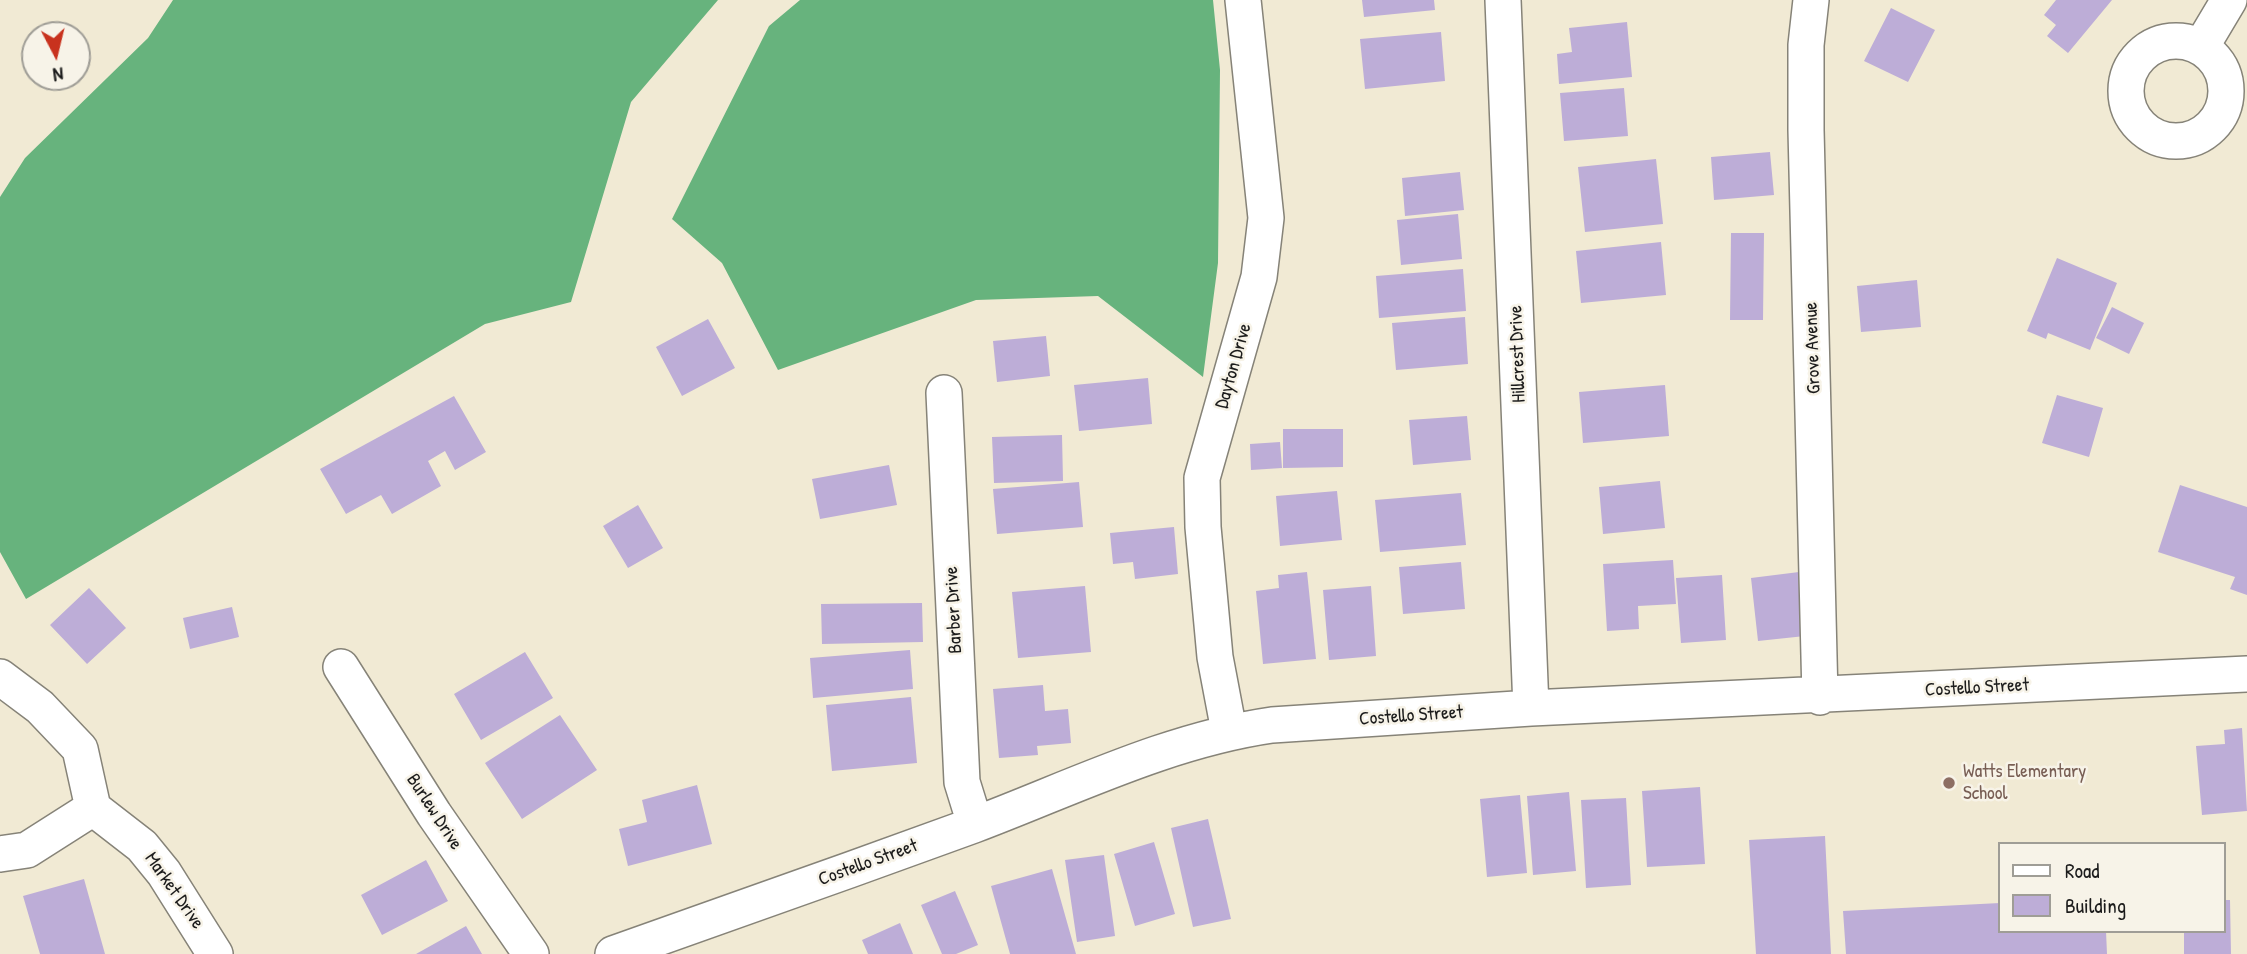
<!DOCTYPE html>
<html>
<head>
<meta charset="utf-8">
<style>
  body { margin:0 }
  #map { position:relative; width:2247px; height:954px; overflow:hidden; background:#f1ead4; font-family:"Patrick Hand",sans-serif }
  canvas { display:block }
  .legend { position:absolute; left:1998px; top:842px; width:228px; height:91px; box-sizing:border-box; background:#f7f3e8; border:2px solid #9f9d96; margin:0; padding:9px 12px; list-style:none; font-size:21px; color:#1c1c1c }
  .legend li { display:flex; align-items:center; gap:14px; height:35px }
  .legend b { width:35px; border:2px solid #9f9d96 }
  .north { position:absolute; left:21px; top:21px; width:70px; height:70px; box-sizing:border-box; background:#f7f3e8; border:2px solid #9f9d96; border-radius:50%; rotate:173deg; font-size:19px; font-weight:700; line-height:28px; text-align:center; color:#1c1c1c }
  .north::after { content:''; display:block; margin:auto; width:24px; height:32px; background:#c8321e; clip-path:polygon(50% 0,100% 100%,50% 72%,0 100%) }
</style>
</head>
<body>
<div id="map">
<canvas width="2247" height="954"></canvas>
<ul class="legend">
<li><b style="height:9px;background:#fff"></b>Road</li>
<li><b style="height:19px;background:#bdadd7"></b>Building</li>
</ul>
<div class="north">N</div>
</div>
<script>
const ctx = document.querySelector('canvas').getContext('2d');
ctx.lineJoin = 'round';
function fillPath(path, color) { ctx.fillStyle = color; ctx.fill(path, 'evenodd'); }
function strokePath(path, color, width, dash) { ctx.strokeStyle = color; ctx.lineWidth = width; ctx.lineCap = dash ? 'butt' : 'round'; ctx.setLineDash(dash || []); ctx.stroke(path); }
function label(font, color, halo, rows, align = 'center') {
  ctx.font = font + ' "Patrick Hand",sans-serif'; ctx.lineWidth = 5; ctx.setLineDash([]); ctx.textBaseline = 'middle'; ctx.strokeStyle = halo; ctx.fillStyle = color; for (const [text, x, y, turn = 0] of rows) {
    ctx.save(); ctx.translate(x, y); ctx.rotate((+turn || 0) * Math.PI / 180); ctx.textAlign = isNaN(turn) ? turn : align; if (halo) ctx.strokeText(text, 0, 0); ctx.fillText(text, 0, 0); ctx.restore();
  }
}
const forest = new Path2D(`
  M173,0H718L631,102L571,302L485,324L26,599L0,552V197L25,158L148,38Z
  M800,0H1213L1220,70L1218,263L1203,377L1098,296L976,300L778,370L722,263L672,219L769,26Z`);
const building = new Path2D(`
  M1362,0H1434L1435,10L1364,17Z
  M2056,0H2112L2068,53L2047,36L2056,25L2044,15Z
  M1891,8L1935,30L1908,82L1864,61Z
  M1627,22L1632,77L1559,84L1557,54L1572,52L1569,28Z
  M1441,32L1445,81L1365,89L1360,39Z
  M1624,88L1628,136L1564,141L1560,93Z
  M1770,152L1774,195L1714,200L1711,157Z
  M1656,159L1663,224L1585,232L1578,167Z
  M1460,172L1464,210L1405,216L1402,178Z
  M1458,214L1462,259L1401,265L1397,220Z
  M1731,233H1764L1763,320H1730Z
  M1661,242L1666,295L1581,303L1576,251Z
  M2057,258L2117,283L2090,350L2048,333L2046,339L2027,331Z
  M1463,269L1466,311L1379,318L1376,276Z
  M1917,280L1921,327L1861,332L1857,286Z
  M2112,307L2144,323L2129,354L2096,338Z
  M1465,317L1468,364L1396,370L1392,323Z
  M708,319L735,368L682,396L656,347Z
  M1046,336L1050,376L997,382L993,341Z
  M1148,378L1152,424L1079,431L1074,385Z
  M1665,385L1669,436L1583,443L1579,392Z
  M2057,395L2103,408L2089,457L2042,443Z
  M454,396L486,452L455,470L445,451L428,461L441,486L392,514L381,495L346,514L320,469Z
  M1467,416L1471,460L1413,465L1409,420Z
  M1283,429H1343V467L1283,468Z
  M1062,435L1063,481L994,483L992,437Z
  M1280,442L1282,468L1251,470L1250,444Z
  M889,465L897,505L820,519L812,479Z
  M1660,481L1665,528L1603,534L1599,487Z
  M1079,482L1083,527L997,534L993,489Z
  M2180,485L2247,507V595L2230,589L2235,577L2158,552Z
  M1337,491L1342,540L1280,546L1276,496Z
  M1461,493L1466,545L1380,552L1375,500Z
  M638,505L663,548L628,568L603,526Z
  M1174,527L1178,574L1135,579L1133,562L1113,564L1110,533Z
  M1673,560L1676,604L1638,606L1639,629L1607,631L1603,564Z
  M1461,562L1465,609L1403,614L1399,567Z
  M1307,572L1316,659L1263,664L1256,591L1279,588L1278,575Z
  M1799,572L1805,636L1758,641L1751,578Z
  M1722,575L1726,640L1681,643L1676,578Z
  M1085,586L1091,652L1018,658L1012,592Z
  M1371,586L1376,656L1329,660L1323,590Z
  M89,588L126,628L87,664L50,625Z
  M922,603L923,642L822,644L821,604Z
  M232,607L239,637L190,649L183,618Z
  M910,650L913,689L813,698L810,658Z
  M525,652L553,698L481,740L454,694Z
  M1043,685L1045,711L1068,709L1071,743L1037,746L1038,755L999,758L993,689Z
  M911,697L917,763L832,771L826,705Z
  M560,715L597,770L522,819L485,763Z
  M2242,728L2247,811L2202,815L2196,746L2225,744L2224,730Z
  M697,785L712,844L628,866L619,829L647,822L642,800Z
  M1700,787L1705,864L1647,867L1642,791Z
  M1569,792L1576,871L1533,875L1527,796Z
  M1520,795L1527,873L1487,877L1480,799Z
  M1626,798L1631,885L1586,888L1581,800Z
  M1208,819L1231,919L1193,927L1171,828Z
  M1825,836L1831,954H1756L1749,840Z
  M1154,842L1175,914L1135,926L1114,854Z
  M1104,855L1115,936L1077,942L1065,860Z
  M426,860L448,901L382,935L361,895Z
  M1052,869L1076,954H1010L991,886Z
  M84,879L105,954H40L23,896Z
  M955,891L978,945L956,954H942L921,905Z
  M2224,900H2230L2231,954H2184V931H2224Z
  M2000,903V931H2106L2107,954H1846L1843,911Z
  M900,923L913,954H868L862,940Z
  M466,926L482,954H416Z`);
const street = new Path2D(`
  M1503,0L1531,708
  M1811,0L1806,45V130L1820,697
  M2126 91a50 50 0 1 1 100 0a50 50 0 1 1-100 0Z
  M2201,47L2229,0
  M944,393L962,782L975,824
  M341,667L434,814L531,954
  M0,677L40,707L80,749L93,808L142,846L164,873L215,954
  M1229,731L1215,657L1203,527L1202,478L1259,277L1266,218L1243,0
  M0,854L27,850L93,808
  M613,954C734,911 854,869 974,825C1072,788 1168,740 1272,725L1531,708L2247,674`);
const markers = [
  [1949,783,7,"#8d6e63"]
];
const streetNames = [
  ["Grove Avenue",1813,348,-92],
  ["Hillcrest Drive",1518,354,-92],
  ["Dayton Drive",1234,366,-74],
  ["Barber Drive",954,610,-93],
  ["Costello Street",1977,688,-3],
  ["Costello Street",1411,716,-4],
  ["Burlew Drive",434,812,57],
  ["Costello Street",868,863,-20],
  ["Market Drive",174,891,55]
];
const educationNames = [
  ["Watts Elementary",1963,772],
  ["School",1963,794]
];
fillPath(forest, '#67b37d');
fillPath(building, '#bdadd7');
strokePath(street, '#868378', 38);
strokePath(street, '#fff', 35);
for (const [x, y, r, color] of markers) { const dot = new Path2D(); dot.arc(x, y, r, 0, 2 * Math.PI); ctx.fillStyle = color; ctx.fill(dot); strokePath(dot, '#f7f3e8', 2.5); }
label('19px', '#1c1c1c', '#f7f3e8', streetNames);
label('19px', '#785e54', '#f7f3e8', educationNames, 'left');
</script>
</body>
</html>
